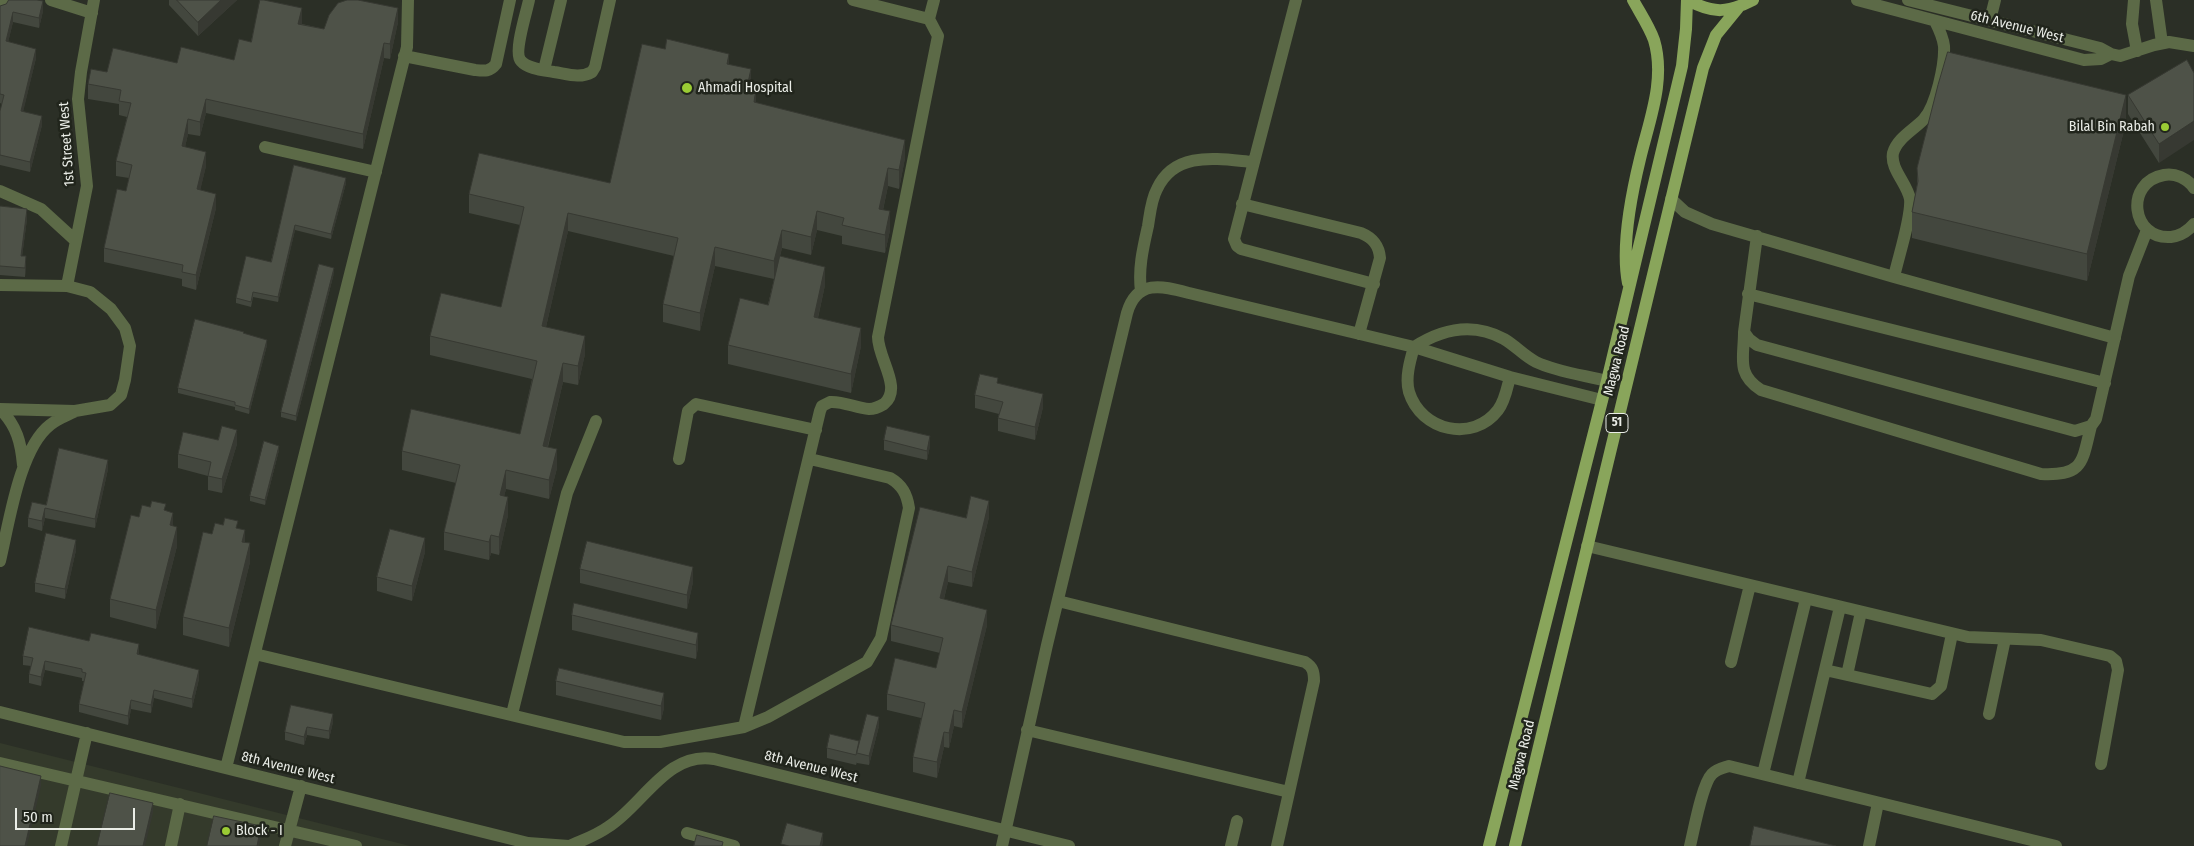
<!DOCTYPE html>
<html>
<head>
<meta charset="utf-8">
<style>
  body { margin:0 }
  #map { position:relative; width:2194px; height:846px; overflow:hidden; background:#2b2f26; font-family:"Fira Sans Condensed",sans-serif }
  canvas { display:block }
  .scale { position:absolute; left:15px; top:808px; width:120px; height:22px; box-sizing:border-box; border:2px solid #eaede7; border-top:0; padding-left:6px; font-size:15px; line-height:18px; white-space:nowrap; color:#eaede7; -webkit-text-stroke:4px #21251c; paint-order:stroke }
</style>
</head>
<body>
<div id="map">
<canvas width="2194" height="846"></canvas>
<div class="scale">50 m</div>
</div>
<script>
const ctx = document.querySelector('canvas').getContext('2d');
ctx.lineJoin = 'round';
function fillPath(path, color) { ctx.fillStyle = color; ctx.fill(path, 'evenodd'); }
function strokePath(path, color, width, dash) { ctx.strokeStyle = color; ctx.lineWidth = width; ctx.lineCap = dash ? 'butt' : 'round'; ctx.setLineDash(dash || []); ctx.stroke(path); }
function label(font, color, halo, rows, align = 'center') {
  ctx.font = font + ' "Fira Sans Condensed",sans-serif'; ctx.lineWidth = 5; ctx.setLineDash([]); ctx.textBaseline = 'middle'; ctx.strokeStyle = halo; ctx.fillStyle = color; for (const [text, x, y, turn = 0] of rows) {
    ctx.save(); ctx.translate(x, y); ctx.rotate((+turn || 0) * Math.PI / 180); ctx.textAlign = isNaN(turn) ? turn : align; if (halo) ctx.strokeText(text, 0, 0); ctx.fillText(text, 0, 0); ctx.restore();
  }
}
const built = new Path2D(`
  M0,743L410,846H0Z`);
const minor = new Path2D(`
  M51,0L92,13
  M529,0C527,11 513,53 521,61C528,69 543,70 554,72C567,74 580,79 592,72L595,67L610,0
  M853,0L929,19
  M1296,0L1234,239L1237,246L1241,249L1374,284
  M1857,0L2084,60L2101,59L2111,54
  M1908,0L2100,48L2111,54L2120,56L2154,45L2169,42L2194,46
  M2134,0L2132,24L2137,51
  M2156,0L2162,43
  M0,8L6,0
  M1990,20L1995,0
  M404,56L475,70C484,71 490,72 496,64L510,0
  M544,70L561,0
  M265,147L376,172
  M2194,188C2187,178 2175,173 2164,175C2124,182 2131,240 2171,237C2181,236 2188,231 2194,224
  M0,191L41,209L76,241
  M1671,199L1685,212L1712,224L1894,277L2115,338
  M1242,204L1361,233C1373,238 1379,245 1380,258L1359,334
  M1757,236L1744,332L1749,339L1757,345L2075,431L2091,426L2096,419L2129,276L2147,230
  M1894,277C1898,258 1912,216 1910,199C1907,183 1890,169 1893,153C1897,138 1915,129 1924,119C1936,105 1945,65 1944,46C1943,37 1939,29 1935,21
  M0,285L67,286L90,292L111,309L125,328L130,346L125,380L121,395L110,405L75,411L0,409
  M67,286L87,186L78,99L81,72L94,0
  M1141,291C1138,269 1143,248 1148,226C1150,214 1151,200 1157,189C1175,150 1218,159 1253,162
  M1748,294L2105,383
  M1744,332C1744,358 1736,374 1761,390L2041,474C2084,476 2082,462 2091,426
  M1510,377C1507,388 1505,401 1498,410C1473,443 1421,431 1409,392C1405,378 1410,361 1414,347C1442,329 1473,322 1504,339C1516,346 1524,356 1536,362C1557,372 1583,375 1607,381
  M0,409C17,426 21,443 23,465
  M679,459L688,411L696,404L816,430
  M1587,546L1968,637L2041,640L2110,656L2116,661L2118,670L2101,764
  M0,561C9,524 19,449 50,425C57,419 66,416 74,412
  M1058,601L1305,662C1313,667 1314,672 1314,681L1277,846
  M255,654L624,742H660L744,727L768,717L867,662L881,638L909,508C907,494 902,485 890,478L810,459
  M1731,662L1750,585
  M1825,670L1932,694L1941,686L1952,634
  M1847,675L1861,612
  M0,712L528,843L569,846
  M512,714L567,493L596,421
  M1989,714L2005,639
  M744,727L820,411L822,406L830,402C843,401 856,408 869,409C874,409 879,407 884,404C903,388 878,359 878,337L938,36L929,19L934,0
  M1027,730L1289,792
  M0,763L356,846
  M226,768L407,47L408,0
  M1763,774L1806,599
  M1798,783L1840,607
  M687,833L734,846
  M61,846L87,733
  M171,846L180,804
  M285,846L301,786
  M570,846C583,840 597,835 608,827C643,805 667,751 714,759L1069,846
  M1002,846L1047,645L1127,313C1137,279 1162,286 1189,293L1414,347L1510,377L1602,400
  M1231,846L1237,821
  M1690,846C1694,830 1702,784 1712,774C1717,769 1723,768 1729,766L2056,846
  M1869,846L1878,803`);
const major = new Path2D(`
  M1688,0C1713,14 1728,13 1753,0
  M1628,283C1621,247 1631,196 1640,159C1649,121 1666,80 1654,40C1649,26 1640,13 1633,0
  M1489,846L1607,381L1682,66L1686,29L1687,0
  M1515,846L1703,68L1716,35L1738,8`);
const wall = new Path2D(`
  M169,0H237L198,36L169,5Z
  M0,6L43,11L39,28L13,22L8,42L36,58L23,111L42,125L30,172L0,165V111L2,104L0,103Z
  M398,22L390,59L384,58L363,149L206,113L200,136L188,134L185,147L206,166L200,190L216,208L196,290L182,286V279L104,262V248L126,191L129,178L116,176V161L127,117L119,115V104L88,99V84L107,72L177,63L234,60L251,42L302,23V24L324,29Z
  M2187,60L2159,163L2128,114V95Z
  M729,64L751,88L756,103L905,158L899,189L888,186L883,210L890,230L885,253L842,244V236L817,230L811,255L782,248L780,256L825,285L818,318L861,346L851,393L728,364V345L768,305L774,279L715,266L700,331L663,322V304L674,256L568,231L546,327L585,354L578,385L563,382L548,447L557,468L549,499L506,489L504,496L508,515L499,555L491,553L489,560L444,550V532L456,483L402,470V451L520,434L532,379L430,355V336L501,307L520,225L469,213V194L610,183Z
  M2126,122L2087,281L1912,238V212L1917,185V168Z
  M294,165L346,183L331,239L295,230L278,302L253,297L251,307L236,303V298L271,262Z
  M0,206L27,219L22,256L26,266L25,277L0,275Z
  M334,273L296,421L281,417V412Z
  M244,333L267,345L249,414L235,410V407L178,393V388Z
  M998,383L1043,407L1035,440L998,431V418L999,414L975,408V395Z
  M218,440L237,444L222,493L208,490V476L178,468V454Z
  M884,440L930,446L927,460L884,450Z
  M279,450L265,505L250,501V496Z
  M108,469L95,528L45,518L42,531L28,527V518L46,505Z
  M150,507L166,511L173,526L177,546L156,629L110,617V599L139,517Z
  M989,517L972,587L948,582L944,599L987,625L962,728L954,726L949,748L944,747L937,778L913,772V757L921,718L887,710V694L936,668L940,653L891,641V625L966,518Z
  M238,528L245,542L250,562L229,647L183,635V617L212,534Z
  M76,550L65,599L35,592V583Z
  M425,552L412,601L377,591V577Z
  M580,569L693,582L687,609L580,583Z
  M572,615L698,633V647L696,659L572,630Z
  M139,653V655L199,679L192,708L154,698L151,713L131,709L128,725L79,712V704L84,681H82V678L45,670L41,686L29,683V674L31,666L23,665V656Z
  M556,681L664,693V708L661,720L556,695Z
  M291,705L333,722L329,739L307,735L304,745L285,740V732Z
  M879,726L869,765L857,763V762L856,765L827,758V748L859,741Z`);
const shadedWall = new Path2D(`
  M221,0H237L198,36V22Z
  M43,1V11L39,28V18Z
  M302,8V23L298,38V24Z
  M398,8V22L390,59V44Z
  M13,12V22L6,51V41Z
  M384,43V58L363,149V134Z
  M36,49V58L21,121V111Z
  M729,54V73L727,64Z
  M751,69V88L747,87Z
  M756,89V108L754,102Z
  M2126,95V122L2087,281V254Z
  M206,99V113L200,136V122Z
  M42,116V125L30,172V162Z
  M188,119V134L182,160V146Z
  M2194,121V140L2159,163V144Z
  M905,140V158L899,189V170Z
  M206,152V166L197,204V189Z
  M888,168V186L879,227V209Z
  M346,178V183L331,239V234Z
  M216,194V208L196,290V275Z
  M27,209V219L21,265V256Z
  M817,211V230L811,255V237Z
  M890,211V230L885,253V235Z
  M568,213V231L542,344V326Z
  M295,225V230L278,302V297Z
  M782,230V248L774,279V261Z
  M715,247V266L700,331V313Z
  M26,256V266L25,277V268Z
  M825,267V285L814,335V317Z
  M334,268V273L296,421V416Z
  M861,328V346L851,393V374Z
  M585,336V354L578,385V366Z
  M267,340V345L249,414V409Z
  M563,363V382L543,465V446Z
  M1043,394V407L1035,440V427Z
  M237,430V444L222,493V479Z
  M930,436V446L927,460V451Z
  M279,446V450L265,505V500Z
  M557,449V468L549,499V480Z
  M108,460V469L95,528V519Z
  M506,470V489L500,514V495Z
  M508,497V515L499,555V537Z
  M989,501V517L972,587V572Z
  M45,508V518L42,531V521Z
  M173,513V531L170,525Z
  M177,527V546L156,629V610Z
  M245,530V549L242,542Z
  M491,535V553L489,560V542Z
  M425,538V552L412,601V586Z
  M76,540V550L65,599V589Z
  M250,543V562L229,647V628Z
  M948,566V582L940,614V598Z
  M693,567V582L687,609V595Z
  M987,610V625L962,728V712Z
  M698,633V647L696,659V645Z
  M139,644V653L137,663V654Z
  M45,661V670L41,686V677Z
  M199,670V679L192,708V699Z
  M154,690V698L151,713V705Z
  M664,693V708L661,720V706Z
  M131,700V709L128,725V716Z
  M954,710V726L949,748V733Z
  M333,714V722L329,739V731Z
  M879,717V726L869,765V756Z
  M307,727V735L304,745V737Z
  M944,732V747L937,778V762Z
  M41,776V786L27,846H25Z
  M153,803V813L145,846H143Z
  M261,826V836L259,846H257Z
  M823,833V843L822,846H820Z`);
const building = new Path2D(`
  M9,0H37L43,1L39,18L13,12L6,41L36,49L21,111L42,116L30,162L0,155V111L4,95L0,94V6L6,4Z
  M177,0H221L198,22Z
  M260,0H264L302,8L298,24L324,29L329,15L338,3L347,0H358L398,8L390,44L384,43L363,134L206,99L200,122L188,119L182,146L206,152L197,189L216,194L196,275L182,272L183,265L104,248L117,189L126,191L132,165L116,161L131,103L119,101L121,90L88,84L91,69L107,72L113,48L177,63L181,47L234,60L239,39L251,42Z
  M667,39L729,54L727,64L751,69L747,87L756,89L754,102L905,140L899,170L888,168L879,209L890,211L885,235L842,225L844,218L817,211L811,237L782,230L774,261L715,247L700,313L663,304L678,238L568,213L542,326L585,336L578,366L563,363L543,446L557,449L549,480L506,470L500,495L508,497L499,537L491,535L489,542L444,532L460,465L402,451L411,409L520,434L537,361L430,336L441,293L501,307L524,207L469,194L479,153L610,183L642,44L665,49Z
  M1948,52L2126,95L2087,254L1912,212L1918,181L1917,168L1938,85Z
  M2187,60L2194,73V121L2159,144L2128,95Z
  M294,165L346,178L331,234L295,225L278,297L253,292L251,302L236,298L246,256L271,262Z
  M0,206L27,209L21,256H26L25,268L0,266Z
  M780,256L825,267L814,317L861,328L851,374L728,345L740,298L768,305Z
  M319,264L334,268L296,416L281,412Z
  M195,319L244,332L243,333L267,340L249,409L235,405V402L178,388Z
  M980,374L998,378L997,383L1043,394L1035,427L998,418L1003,402L975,395Z
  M222,426L237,430L222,479L208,476L211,462L178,454L183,432L218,440Z
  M887,426L930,436L927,451L884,440Z
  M264,441L279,446L265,500L250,496Z
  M59,448L108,460L95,519L45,508L42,521L28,518L32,502L46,505Z
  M971,496L989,501L972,572L948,566L940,598L987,610L962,712L954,710L949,733L944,732L937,762L913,757L925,703L887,694L895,658L936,668L943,638L891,625L920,507L966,518Z
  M152,501L166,504L164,510L173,513L170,525L177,527L156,610L110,599L131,515L139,517L142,505L150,507Z
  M225,518L238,521L236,528L245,530L242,542L250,543L229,628L183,617L203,532L212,534L215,523L223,525Z
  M390,529L425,538L412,586L377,577Z
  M46,533L76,540L65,589L35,583Z
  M587,541L693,567L687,595L580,569Z
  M574,603L698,633L696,645L572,615Z
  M29,627L89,641L91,633L139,644L137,654L199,670L192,699L154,690L151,705L131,700L128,716L79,704L86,673L82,672V669L45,661L41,677L29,674L33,658L23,656Z
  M559,668L664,693L661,706L556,681Z
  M291,705L333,714L329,731L307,727L304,737L285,732Z
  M867,714L879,717L869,756L857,753Z
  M830,734L859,741L856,755L827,748Z
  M0,766L41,776L25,846H0Z
  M110,793L153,803L143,846H97Z
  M214,816L261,826L257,846H207Z
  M787,823L823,833L820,846H789L781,844Z
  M1754,826L1836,846H1750Z
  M697,835L723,842L722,846H694Z`);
const markers = [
  [687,88,6,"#9acb34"],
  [2165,127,5,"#9acb34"],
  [226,831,5,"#9acb34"]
];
const shields = [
  [1617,423,22]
];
const shieldNames = [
  ["51",1617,423]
];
const streetNames = [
  ["6th Avenue West",2017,27,14],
  ["1st Street West",67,144,-94],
  ["Magwa Road",1617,361,-76],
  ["Magwa Road",1522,755,-76],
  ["8th Avenue West",811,767,14],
  ["8th Avenue West",288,768,14]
];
const poiNames = [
  ["Ahmadi Hospital",698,88],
  ["Bilal Bin Rabah",2155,127,"right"],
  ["Block - I",236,831]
];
fillPath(built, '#343a2b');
strokePath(minor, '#5c6a47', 12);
strokePath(major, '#89a55b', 12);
fillPath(wall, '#43473e');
fillPath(shadedWall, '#373932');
fillPath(building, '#4e5248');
strokePath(building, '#373932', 1);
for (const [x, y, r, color] of markers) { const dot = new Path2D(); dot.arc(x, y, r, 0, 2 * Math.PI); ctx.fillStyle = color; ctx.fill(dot); strokePath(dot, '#21251c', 2); }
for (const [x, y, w] of shields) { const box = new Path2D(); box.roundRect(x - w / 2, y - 9.5, w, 19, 4); ctx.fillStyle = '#21251c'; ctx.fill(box); strokePath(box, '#eaede7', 1); }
label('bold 12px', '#eaede7', null, shieldNames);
label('14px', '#eaede7', '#21251c', streetNames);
label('14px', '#eaede7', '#21251c', poiNames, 'left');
</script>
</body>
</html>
